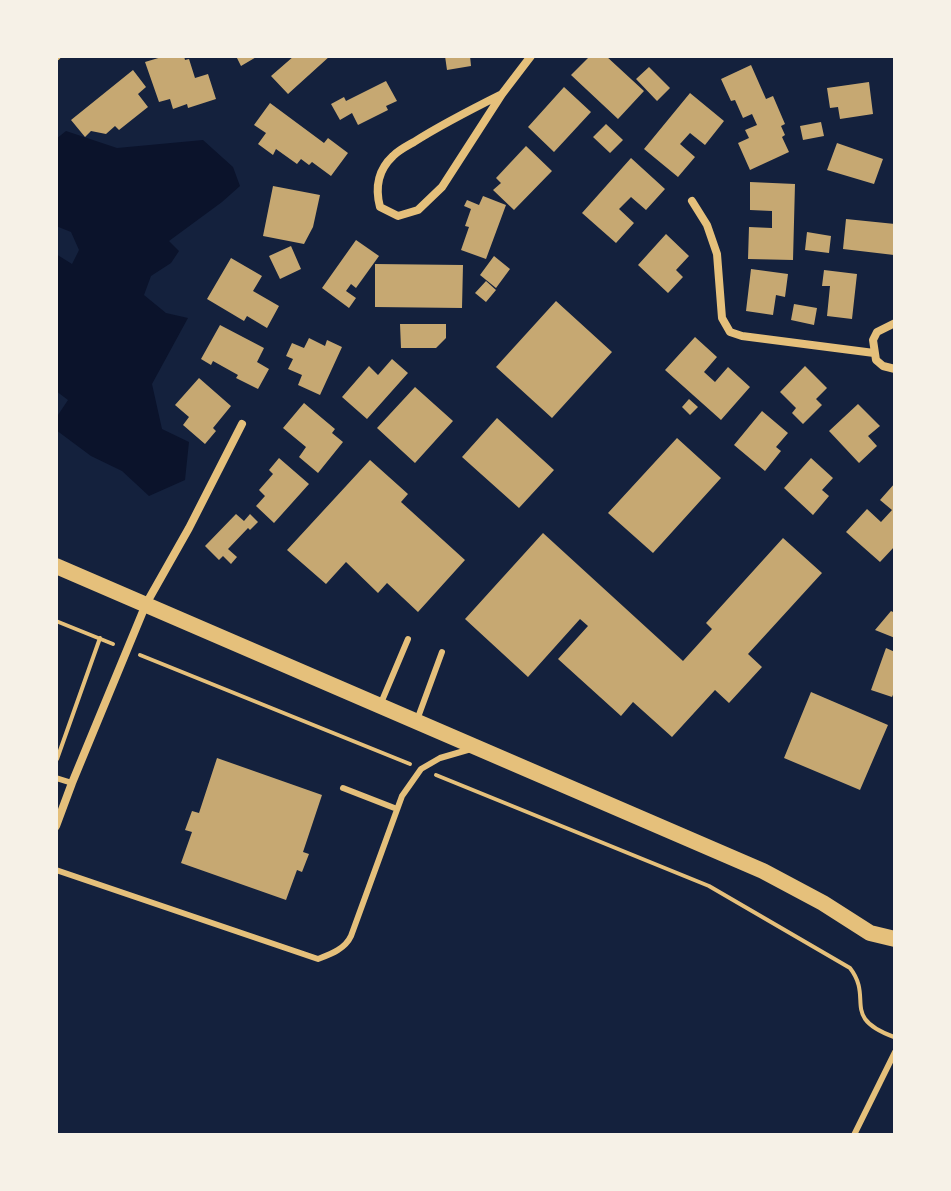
<!DOCTYPE html>
<html>
<head>
<meta charset="utf-8">
<style>
  body { margin:0 }
  #map { position:relative; width:951px; height:1191px; overflow:hidden; background:#14213d; font-family:Poppins,sans-serif }
  canvas { display:block }
  .frame { position:absolute; inset:0; border:58px solid #f6f1e7; pointer-events:none }
</style>
</head>
<body>
<div id="map">
<canvas width="951" height="1191"></canvas>
<div class="frame"></div>
</div>
<script>
const ctx = document.querySelector('canvas').getContext('2d');
ctx.lineJoin = 'round';
function fillPath(path, color) { ctx.fillStyle = color; ctx.fill(path, 'evenodd'); }
function strokePath(path, color, width, dash) { ctx.strokeStyle = color; ctx.lineWidth = width; ctx.lineCap = dash ? 'butt' : 'round'; ctx.setLineDash(dash || []); ctx.stroke(path); }
const water = new Path2D(`
  M66,131L117,148L203,140L233,167L240,186L222,202L169,241L179,251L171,263L151,276L144,295L166,313L188,318L152,384L162,429L189,442L185,480L149,496L122,471L91,456L56,430V418L68,400L56,391V254L72,264L79,250L71,232L56,226V139Z`);
const building = new Path2D(`
  M165,56H184L185,60L189,59L195,78L208,74L216,99L188,108L187,104L173,109L170,99L159,102L145,62Z
  M236,56H258L241,66Z
  M294,56H330L288,94L271,76Z
  M445,56H470L471,66L447,70Z
  M590,56H606L644,91L618,119L571,75Z
  M751,65L766,99L773,96L785,124L781,126L785,135L782,137L789,152L750,170L738,143L749,138L745,130L757,125L752,114L743,118L735,100L731,101L721,79Z
  M649,67L670,88L657,101L636,79Z
  M133,70L146,87L138,94L148,107L119,130L115,126L106,134L91,131L85,137L71,120Z
  M386,81L397,101L386,106L388,110L358,125L352,113L340,120L331,104L344,97L346,101Z
  M869,82L873,114L840,119L838,107L830,108L827,88Z
  M564,87L591,112L554,152L528,127Z
  M690,93L724,121L705,145L690,133L680,144L695,157L678,177L644,149Z
  M270,103L324,143L328,138L348,153L331,176L312,162L309,165L301,159L297,164L276,149L273,155L258,144L266,133L254,125Z
  M821,122L824,136L803,140L800,126Z
  M606,124L623,140L610,153L593,137Z
  M837,143L883,159L874,184L827,170Z
  M526,146L552,171L514,210L493,190L501,183L496,178Z
  M631,158L665,189L646,210L631,197L619,209L634,223L616,243L582,213Z
  M750,182L795,184L793,260L748,259L749,227L772,228V211L750,210Z
  M273,186L320,195L313,227L304,244L263,236Z
  M483,196L506,205L486,259L461,250L469,227L465,226L471,209L464,206L467,200L479,205Z
  M846,219L895,224L894,255L843,249Z
  M807,232L831,236L829,253L805,250Z
  M666,234L689,256L676,270L683,277L668,293L638,265Z
  M356,240L379,256L356,288L351,284L346,291L356,298L349,308L322,288Z
  M291,246L301,269L280,279L269,256Z
  M494,256L510,269L496,288L480,275Z
  M231,258L262,276L253,291L279,306L267,328L247,316L244,321L207,299Z
  M375,264L463,265L462,308L375,307Z
  M751,269L788,274L785,297L776,295L773,315L746,311Z
  M824,270L857,274L852,319L827,316L830,286H822Z
  M486,281L496,290L486,302L475,293Z
  M556,301L612,352L552,418L496,367Z
  M794,304L817,308L814,325L791,320Z
  M400,324H446V338L436,348H401Z
  M220,325L264,348L257,362L269,369L258,389L236,378L238,375L213,361L211,365L201,359Z
  M695,337L717,357L704,372L715,382L728,367L750,387L721,420L665,370Z
  M309,338L325,346L327,340L342,347L320,395L298,385L302,375L288,369L293,359L286,356L292,343L304,348Z
  M392,359L408,373L367,419L342,397L369,366L378,375Z
  M805,366L827,388L816,399L822,405L803,424L792,413L796,408L780,392Z
  M199,378L231,406L213,428L216,431L205,444L183,425L189,417L175,405Z
  M415,387L453,421L415,463L377,428Z
  M689,399L698,407L690,415L682,407Z
  M304,403L335,429L332,433L343,442L318,473L299,457L306,447L283,428Z
  M858,404L880,426L868,436L877,446L859,463L829,431Z
  M762,411L788,433L776,447L781,451L765,471L734,445Z
  M497,418L554,470L519,508L462,457Z
  M677,438L721,478L653,553L608,513Z
  M279,458L309,484L274,523L256,506L265,496L259,490L273,474L269,470Z
  M811,458L833,478L822,490L829,496L813,515L784,488Z
  M370,460L408,494L401,502L465,560L418,612L387,583L378,593L346,562L326,584L287,550Z
  M895,483V546L880,562L846,532L867,509L881,522L892,510L880,500Z
  M236,514L244,521L250,514L258,522L250,530L248,528L228,549L237,557L231,564L223,556L219,560L205,546Z
  M543,533L683,661L712,629L706,623L783,538L822,573L748,654L762,667L729,703L715,690L672,737L633,702L621,716L558,659L588,626L580,619L528,677L465,619Z
  M891,611L895,613V638L875,630Z
  M886,648L895,652V690L892,697L871,690Z
  M811,692L888,725L860,790L784,758Z
  M217,758L322,795L303,852L309,854L302,872L297,870L286,900L181,863L192,832L185,830L192,811L199,813Z`);
const path = new Path2D(`
  M56,621L113,644
  M140,655L410,764
  M57,759L100,638
  M436,775L709,886L850,968C874,999 840,1017 894,1037`);
const service = new Path2D(`
  M381,703L408,639
  M417,720L442,652
  M56,778L72,783
  M343,788L397,809
  M56,870L318,959C331,954 345,949 351,936L402,796L421,769L440,758L471,749
  M854,1135L895,1052`);
const minor = new Path2D(`
  M56,57L57,56
  M502,94C472,109 442,124 414,142C407,146 399,150 393,156C378,170 375,188 380,207L398,216L418,210L442,187L502,94L531,56
  M692,201L707,225L717,254L722,318L730,332L742,336L874,353
  M895,323L877,332L873,340L876,360L883,366L895,369
  M56,826L72,783L146,604L189,528L242,424`);
const secondary = new Path2D(`
  M56,566L763,871L823,903L870,933L895,939`);
fillPath(water, '#0b132b');
fillPath(building, '#c6a872');
strokePath(path, '#e5c07b', 4);
strokePath(service, '#e5c07b', 6);
strokePath(minor, '#e5c07b', 8);
strokePath(secondary, '#e5c07b', 16);
</script>
</body>
</html>
